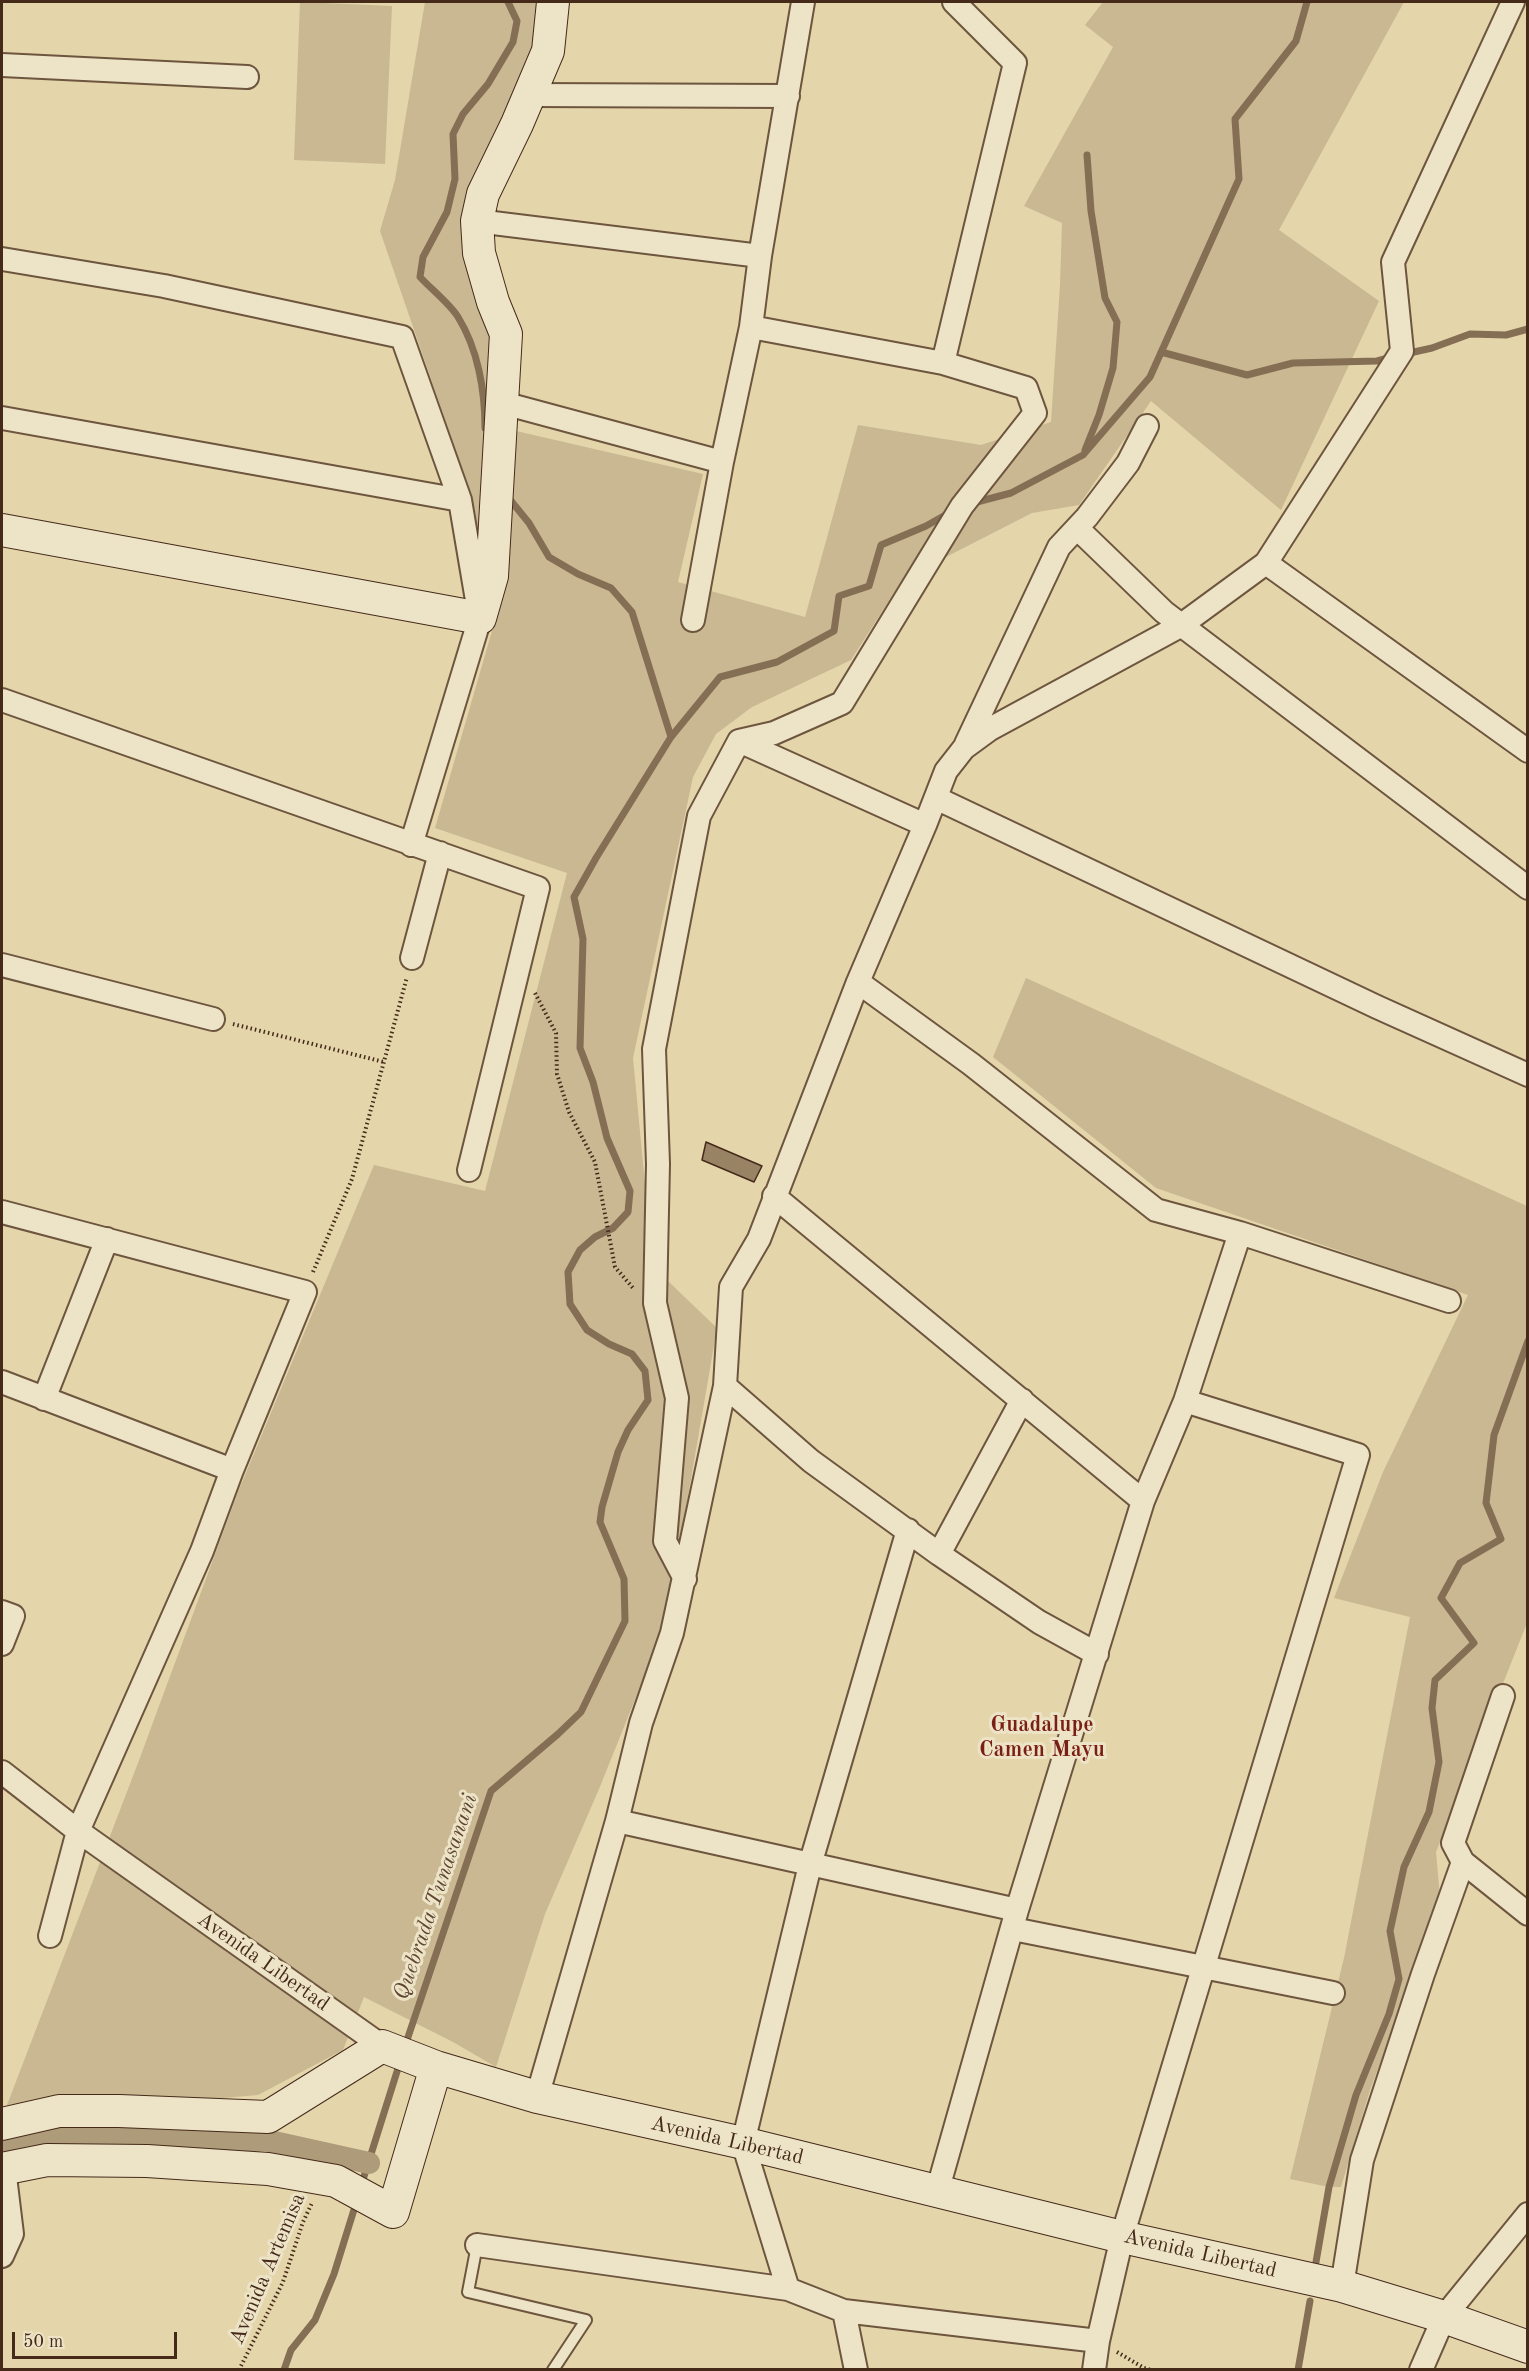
<!DOCTYPE html>
<html>
<head>
<meta charset="utf-8">
<style>
  body { margin:0 }
  #map { position:relative; width:1529px; height:2371px; overflow:hidden; background:#e4d5ab; font-family:"Old Standard TT",serif }
  canvas { display:block }
  .frame { position:absolute; inset:0; border:3px solid #452a1a; pointer-events:none }
  .scale { position:absolute; left:12px; top:2332px; width:165px; height:27px; box-sizing:border-box; border:3px solid #452a1a; border-top:0; padding-left:8px; font-size:18px; line-height:21px; white-space:nowrap; color:#452a1a; -webkit-text-stroke:4px #ede4c8; paint-order:stroke }
</style>
</head>
<body>
<div id="map">
<canvas width="1529" height="2371"></canvas>
<div class="frame"></div>
<div class="scale">50 m</div>
</div>
<script>
const ctx = document.querySelector('canvas').getContext('2d');
ctx.lineJoin = 'round';
function fillPath(path, color) { ctx.fillStyle = color; ctx.fill(path, 'evenodd'); }
function strokePath(path, color, width, dash) { ctx.strokeStyle = color; ctx.lineWidth = width; ctx.lineCap = dash ? 'butt' : 'round'; ctx.setLineDash(dash || []); ctx.stroke(path); }
function label(font, color, halo, rows, align = 'center') {
  ctx.font = font + ' "Old Standard TT",serif'; ctx.lineWidth = 6; ctx.setLineDash([]); ctx.textBaseline = 'middle'; ctx.strokeStyle = halo; ctx.fillStyle = color; for (const [text, x, y, turn = 0] of rows) {
    ctx.save(); ctx.translate(x, y); ctx.rotate((+turn || 0) * Math.PI / 180); ctx.textAlign = isNaN(turn) ? turn : align; if (halo) ctx.strokeText(text, 0, 0); ctx.fillText(text, 0, 0); ctx.restore();
  }
}
const green = new Path2D(`
  M300,2L392,6L385,164L294,160Z
  M425,2H540L536,38L510,106L467,199L493,342L481,549L472,498L380,231L395,180Z
  M1103,2H1404L1279,230L1379,301L1281,510L1151,401L1079,505L1032,513L903,579L851,660L752,707L716,734L693,777L633,1058L646,1195V1260L717,1328L683,1525L661,1635L599,1789L545,1914L496,2067L453,2042L364,1997L343,2050L258,2095L200,2100L111,2096L7,2105L138,1763L238,1492L374,1165L485,1191L567,873L435,828L507,579L516,431L703,474L678,582L805,617L858,425L981,445L1051,422L1060,285L1062,223L1024,206L1113,47L1085,25Z
  M1026,978L1527,1206V1623L1436,1852L1440,1897L1424,1948L1370,2090L1341,2187H1329L1290,2179L1344,1958L1410,1617L1334,1598L1383,1472L1468,1295L1156,1188L993,1057Z`);
const stream = new Path2D(`
  M1161,352L1247,375L1293,363L1377,361L1392,357
  M1405,354L1432,348L1470,334L1506,335L1528,329
  M485,428C485,391 478,349 458,317C450,304 431,289 420,277L423,257L447,212L455,179L453,134L463,114L488,84L513,42L517,21L508,2
  M1085,450L1099,415L1113,368L1117,322L1105,298L1091,211L1087,155
  M507,496L529,523L549,557L578,574L611,588L632,612L671,737
  M973,503L1011,493L1083,455L1150,377L1239,179L1235,119L1296,41L1307,2
  M405,2046L491,1791L558,1734L581,1712L625,1621L624,1579L600,1522L602,1507L618,1452L628,1430L648,1400L645,1371L632,1354L609,1344L587,1330L570,1304L568,1272L580,1250L595,1237L613,1228L628,1212L630,1191L607,1138L593,1082L580,1048L583,939L574,897L596,858L671,737L720,677L777,662L834,631L839,596L869,586L881,545L926,526L949,513
  M361,2186L400,2062
  M1316,2262L1329,2187L1356,2095L1389,2014L1399,1979L1390,1931L1404,1867L1429,1812L1439,1762L1432,1708L1435,1680L1474,1643L1441,1598L1460,1563L1501,1539L1486,1503L1494,1435L1528,1341
  M284,2370L291,2350L315,2320L334,2274L357,2200
  M1298,2370L1310,2301`);
const canal = new Path2D(`
  M2,2145L66,2134L124,2133L238,2142L265,2140L369,2163`);
const building = new Path2D(`
  M706,1142L762,1166L754,1182L702,1160Z`);
const path = new Path2D(`
  M535,993L556,1033L557,1074L569,1112L595,1162L615,1267L633,1288
  M233,1024L384,1062
  M313,1272L352,1179L407,977
  M1117,2352L1144,2368L1151,2370
  M239,2370L283,2282L303,2222L312,2203`);
const lane = new Path2D(`
  M477,2245L468,2292L586,2320L553,2370`);
const street = new Path2D(`
  M2,65L247,77
  M529,95L788,96
  M477,221L760,256
  M2,259L164,286L402,337L460,500L480,618L411,845
  M943,363L1015,63L954,2
  M503,403L722,462
  M2,418L460,500
  M1077,528L1164,612L1528,888
  M1266,563L1402,351L1393,262L1513,2
  M693,620L722,462L751,327L760,256L803,2
  M2,700L538,888L469,1170
  M739,741L925,825
  M966,744L1059,547L1087,517L1128,463L1147,426
  M936,798L1377,1007L1528,1075
  M412,958L440,853
  M2,965L213,1019
  M858,982L971,1064L1156,1210L1240,1233L1449,1301
  M774,1196L1143,1501
  M2,1212L305,1292L232,1470L202,1551L78,1831L50,1936
  M2,1382L232,1470
  M725,1386L811,1461L939,1554L1039,1622L1097,1654
  M44,1399L107,1239
  M939,1554L1022,1400
  M685,1579L665,1541L677,1398L655,1303L658,1164L654,1049L699,816L739,741L774,733L842,703L962,506L1035,413L1026,388L943,363L751,327
  M2,1612L13,1616L2,1644
  M1503,1696L1453,1843L1463,1862L1528,1914
  M2,1772L78,1831L382,2046
  M617,1821L1017,1910
  M1013,1929L1333,1993
  M537,2097L617,1821L641,1723L672,1633L725,1386L731,1287L759,1239L858,982L925,825L946,771L964,748L990,729L1180,626L1266,563L1528,751
  M937,2192L1017,1910L1143,1501L1185,1401L1240,1233
  M477,2245L788,2289L844,2311L1098,2341
  M2,2256L12,2234L4,2168
  M1342,2286L1362,2160L1423,1974L1463,1862
  M788,2289L743,2143L810,1865L908,1530
  M844,2311L856,2370
  M1094,2370L1098,2341L1122,2237L1358,1455L1185,1401
  M1421,2370L1444,2317L1528,2214`);
const secondary = new Path2D(`
  M2,530L480,618L492,576L506,334L493,302L479,253L477,221L483,194L517,124L548,51L553,2
  M2,2124L59,2111H119L268,2117L382,2046L436,2067L537,2097L743,2143L1122,2237L1342,2286L1444,2317L1528,2347
  M2,2169L47,2160L147,2161L268,2169L336,2181L393,2212L436,2067`);
const streetNames = [
  ["Avenida Libertad",263,1962,35],
  ["Avenida Libertad",727,2141,13],
  ["Avenida Libertad",1200,2254,13],
  ["Avenida Artemisa",268,2269,-67]
];
const neighbourhoodNames = [
  ["Guadalupe",1042,1725],
  ["Camen Mayu",1042,1750]
];
const waterNames = [
  ["Quebrada Tunasanani",436,1897,-71]
];
fillPath(green, '#c9b892');
strokePath(stream, '#846e54', 7);
strokePath(canal, '#ae9b7a', 22);
fillPath(building, '#988365');
strokePath(building, '#452a1a', 1.5);
strokePath(lane, '#6d553e', 14);
strokePath(street, '#6d553e', 26);
strokePath(secondary, '#452a1a', 34);
strokePath(path, '#452a1a', 4, [1.5, 3]);
strokePath(lane, '#ede4c8', 10);
strokePath(street, '#ede4c8', 22);
strokePath(secondary, '#ede4c8', 32);
label('21px', '#452a1a', '#ede4c8', streetNames);
label('bold 22px', '#7a1f14', '#ede4c8', neighbourhoodNames);
label('italic 22px', '#5f4632', '#ede4c8', waterNames);
</script>
</body>
</html>
